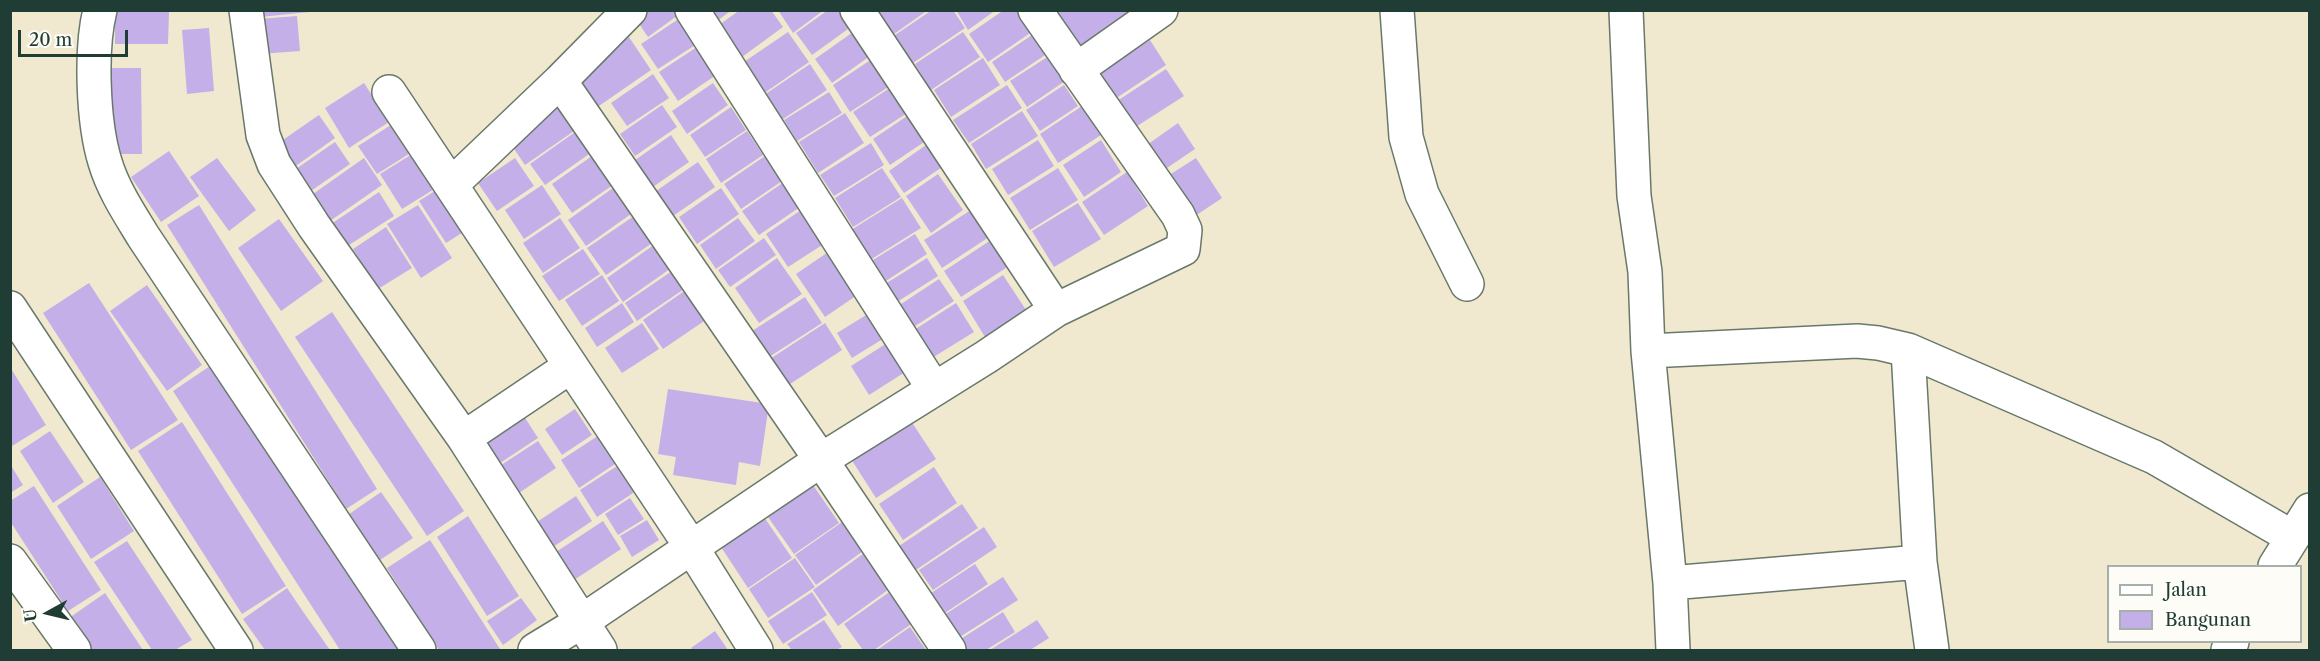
<!DOCTYPE html>
<html>
<head>
<meta charset="utf-8">
<style>
  body { margin:0 }
  #map { position:relative; width:2320px; height:661px; overflow:hidden; background:#f0e9cf; font-family:"Libre Caslon Text",serif }
  canvas { display:block }
  .frame { position:absolute; inset:0; border:12px solid #1f3d34; pointer-events:none }
  .legend { position:absolute; left:2107px; top:565px; width:195px; height:78px; box-sizing:border-box; background:#fdfcf7; border:2px solid #a4b0a9; margin:0; padding:8px 10px; list-style:none; font-size:18px; color:#1f3d34 }
  .legend li { display:flex; align-items:center; gap:12px; height:30px }
  .legend b { width:30px; border:2px solid #a4b0a9 }
  .north { position:absolute; left:18px; top:583px; width:60px; height:60px; -webkit-text-stroke:4px #fdfcf7; paint-order:stroke; rotate:262deg; font-size:16px; font-weight:700; line-height:24px; text-align:center; color:#1f3d34 }
  .north::after { content:''; display:block; margin:auto; width:21px; height:27px; background:#1f3d34; clip-path:polygon(50% 0,100% 100%,50% 72%,0 100%) }
  .scale { position:absolute; left:18px; top:30px; width:110px; height:27px; box-sizing:border-box; border:3px solid #1f3d34; border-top:0; padding-left:8px; font-size:18px; line-height:21px; white-space:nowrap; color:#1f3d34; -webkit-text-stroke:4px #fdfcf7; paint-order:stroke }
</style>
</head>
<body>
<div id="map">
<canvas width="2320" height="661"></canvas>
<div class="frame"></div>
<ul class="legend">
<li><b style="height:8px;background:#fff"></b>Jalan</li>
<li><b style="height:16px;background:#c4afe9"></b>Bangunan</li>
</ul>
<div class="north">U</div>
<div class="scale">20 m</div>
</div>
<script>
const ctx = document.querySelector('canvas').getContext('2d');
ctx.lineJoin = 'round';
function fillPath(path, color) { ctx.fillStyle = color; ctx.fill(path, 'evenodd'); }
function strokePath(path, color, width, dash) { ctx.strokeStyle = color; ctx.lineWidth = width; ctx.lineCap = dash ? 'butt' : 'round'; ctx.setLineDash(dash || []); ctx.stroke(path); }
const building = new Path2D(`
  M250,10H309V12L251,18Z
  M633,10H685L648,37L631,12Z
  M705,10H732L714,23Z
  M740,10H771L783,27L742,57L719,25Z
  M778,10H824L793,33Z
  M828,10H845L855,24L812,55L796,33Z
  M878,10H928L894,34Z
  M932,10H953L965,28L913,63L895,35Z
  M956,10H996L968,30Z
  M1004,10H1023L1036,29L988,62L969,34Z
  M1052,10H1135L1081,51Z
  M115,11L169,12L168,44H115Z
  M297,16L300,51L260,54L258,19Z
  M683,16L700,42L658,69L641,44Z
  M863,25L880,49L832,83L815,59Z
  M209,28L214,91L187,94L182,30Z
  M1038,31L1051,51L1005,82L992,62Z
  M788,32L809,62L763,94L741,64Z
  M963,32L980,57L931,90L915,64Z
  M629,37L651,70L596,108L574,75Z
  M1150,40L1166,65L1115,99L1099,74Z
  M700,45L719,73L678,101L659,72Z
  M881,53L899,80L850,112L833,85Z
  M1052,54L1068,79L1027,107L1010,81Z
  M983,58L1000,85L951,117L934,90Z
  M810,64L827,90L780,121L764,95Z
  M108,68H141L142,154H109Z
  M1166,69L1184,96L1134,128L1117,101Z
  M653,74L669,98L627,126L611,103Z
  M899,82L915,108L870,137L853,112Z
  M364,83L389,122L349,148L325,108Z
  M713,83L728,105L687,134L672,111Z
  M1007,85L1022,108L969,143L953,120Z
  M1064,85L1078,106L1040,131L1026,110Z
  M829,92L842,113L797,141L784,120Z
  M555,103L574,131L525,165L506,137Z
  M662,105L677,127L635,156L620,134Z
  M1082,106L1101,135L1058,163L1040,134Z
  M731,107L746,130L705,157L690,135Z
  M916,110L933,136L890,165L873,139Z
  M1022,111L1038,136L986,169L971,144Z
  M845,113L864,143L818,173L799,142Z
  M319,115L335,138L293,168L277,144Z
  M394,123L412,152L377,174L358,146Z
  M1178,123L1195,149L1161,172L1144,147Z
  M578,130L592,152L545,185L530,164Z
  M747,131L763,155L721,183L706,159Z
  M671,135L689,162L647,191L628,165Z
  M936,138L951,161L904,193L889,171Z
  M1038,140L1054,166L1008,195L992,169Z
  M1101,140L1121,172L1084,197L1063,165Z
  M335,142L350,164L308,193L293,171Z
  M871,143L884,165L834,196L820,175Z
  M422,148L444,183L402,209L380,174Z
  M169,151L199,196L161,222L131,177Z
  M592,156L613,185L572,213L552,184Z
  M765,156L782,181L741,209L724,184Z
  M217,158L256,210L229,231L190,177Z
  M364,158L382,185L330,221L313,194Z
  M515,158L534,186L497,211L478,183Z
  M1196,158L1222,198L1189,220L1163,179Z
  M698,162L715,187L673,216L656,191Z
  M882,168L901,197L853,227L835,198Z
  M1058,168L1078,200L1030,230L1010,198Z
  M1127,172L1148,206L1104,235L1082,202Z
  M938,174L963,210L931,233L906,196Z
  M784,182L800,207L759,235L742,211Z
  M446,184L473,226L446,243L419,201Z
  M542,185L561,214L524,239L505,210Z
  M613,188L631,214L586,246L568,220Z
  M721,188L739,214L697,244L679,217Z
  M379,192L394,216L346,247L331,224Z
  M902,198L921,228L870,260L851,230Z
  M1078,203L1101,239L1054,267L1032,231Z
  M199,205L377,489L346,509L167,225Z
  M418,205L452,258L421,278L387,224Z
  M807,206L830,240L788,267L766,234Z
  M971,210L989,237L942,268L924,240Z
  M637,214L655,241L606,275L587,248Z
  M560,218L580,248L543,273L523,243Z
  M738,218L755,241L716,269L700,245Z
  M279,219L323,281L281,311L238,248Z
  M386,227L412,268L378,289L353,249Z
  M915,234L927,254L886,281L873,260Z
  M764,238L776,255L730,287L718,270Z
  M991,240L1009,266L961,297L944,271Z
  M658,242L674,266L623,302L607,278Z
  M837,246L866,289L825,317L796,274Z
  M583,249L600,274L559,301L542,276Z
  M777,258L802,294L759,323L735,288Z
  M927,258L938,276L897,302L885,284Z
  M678,267L690,285L637,321L625,303Z
  M602,275L619,301L582,326L565,300Z
  M1003,275L1026,310L985,337L963,301Z
  M939,279L954,301L912,328L898,306Z
  M89,283L178,420L131,450L43,313Z
  M147,285L202,365L167,391L110,311Z
  M690,287L710,317L663,349L643,320Z
  M805,297L822,323L769,357L752,331Z
  M622,303L634,322L597,347L585,328Z
  M956,303L974,332L932,358L914,330Z
  M879,307L894,332L852,358L837,333Z
  M332,312L464,511L427,536L295,337Z
  M642,323L659,349L622,373L605,348Z
  M825,323L842,350L787,386L770,359Z
  M895,338L913,367L869,395L851,366Z
  M216,362L402,650H340L173,391Z
  M10,367L46,425L12,446L10,443Z
  M668,389L769,404L760,466L739,462L736,485L673,475L676,457L658,454Z
  M518,407L538,438L494,467L474,436Z
  M575,409L592,435L562,455L545,429Z
  M911,421L936,459L876,498L851,459Z
  M182,422L286,586L242,614L138,451Z
  M607,430L624,458L579,488L561,460Z
  M50,431L84,482L53,503L20,451Z
  M538,441L556,468L513,497L495,469Z
  M628,459L645,485L597,517L580,490Z
  M10,464L23,485L10,493Z
  M934,467L957,503L903,540L879,504Z
  M100,477L134,531L91,559L57,506Z
  M813,485L839,523L794,554L768,517Z
  M34,486L101,590L68,611L10,521V501Z
  M381,492L413,538L374,564L342,519Z
  M576,496L592,521L547,551L531,526Z
  M630,498L644,519L618,535L605,514Z
  M962,504L978,528L907,576L890,552Z
  M468,516L519,596L487,616L437,537Z
  M764,517L792,558L748,588L721,547Z
  M647,520L659,540L632,557L620,536Z
  M845,520L866,549L816,585L795,555Z
  M603,521L621,549L571,582L553,554Z
  M984,527L997,547L933,590L919,570Z
  M430,540L500,649L497,650H439L387,568Z
  M127,541L192,640L175,650H152L94,562Z
  M867,551L892,587L838,626L813,590Z
  M795,558L815,587L768,618L749,589Z
  M975,564L988,584L942,615L928,595Z
  M1003,577L1018,600L955,640L941,617Z
  M898,586L920,618L874,650H863L844,624Z
  M287,588L304,613L330,650H265L243,619Z
  M812,592L827,615L783,644L768,621Z
  M105,593L143,650H91L69,618Z
  M521,598L537,620L503,645L487,621Z
  M1003,612L1015,632L986,650H962L956,642Z
  M824,620L842,647L836,650H792L787,644Z
  M1037,620L1049,638L1030,650H990Z
  M910,627L926,650H877Z
  M715,631L728,650H693L691,648Z`);
const street = new Path2D(`
  M100,10C90,50 93,123 105,162C113,189 129,213 143,236L419,650
  M246,10L263,135L274,164L314,226L464,438L600,650
  M692,10L934,389
  M857,10L1056,310
  M1397,10L1406,137L1422,194L1467,284
  M1626,10L1634,196L1645,272L1648,351L1670,583L1673,650
  M1076,70L1161,10
  M560,81L821,460L949,650
  M389,92L692,548L756,650
  M451,185L560,81L630,10
  M10,308L236,650
  M1908,350L1920,562L1932,650
  M1648,351L1857,341L1878,343L1908,350L2154,457L2292,537
  M464,438L571,366
  M10,561L74,650
  M2275,566L2310,510
  M1670,583L1920,562
  M535,650L581,622L821,460L986,357L1056,310L1183,249L1185,230L1178,215L1035,10
  M2228,650L2232,642`);
fillPath(building, '#c4afe9');
strokePath(street, '#68796a', 36);
strokePath(street, '#fff', 33);
</script>
</body>
</html>
